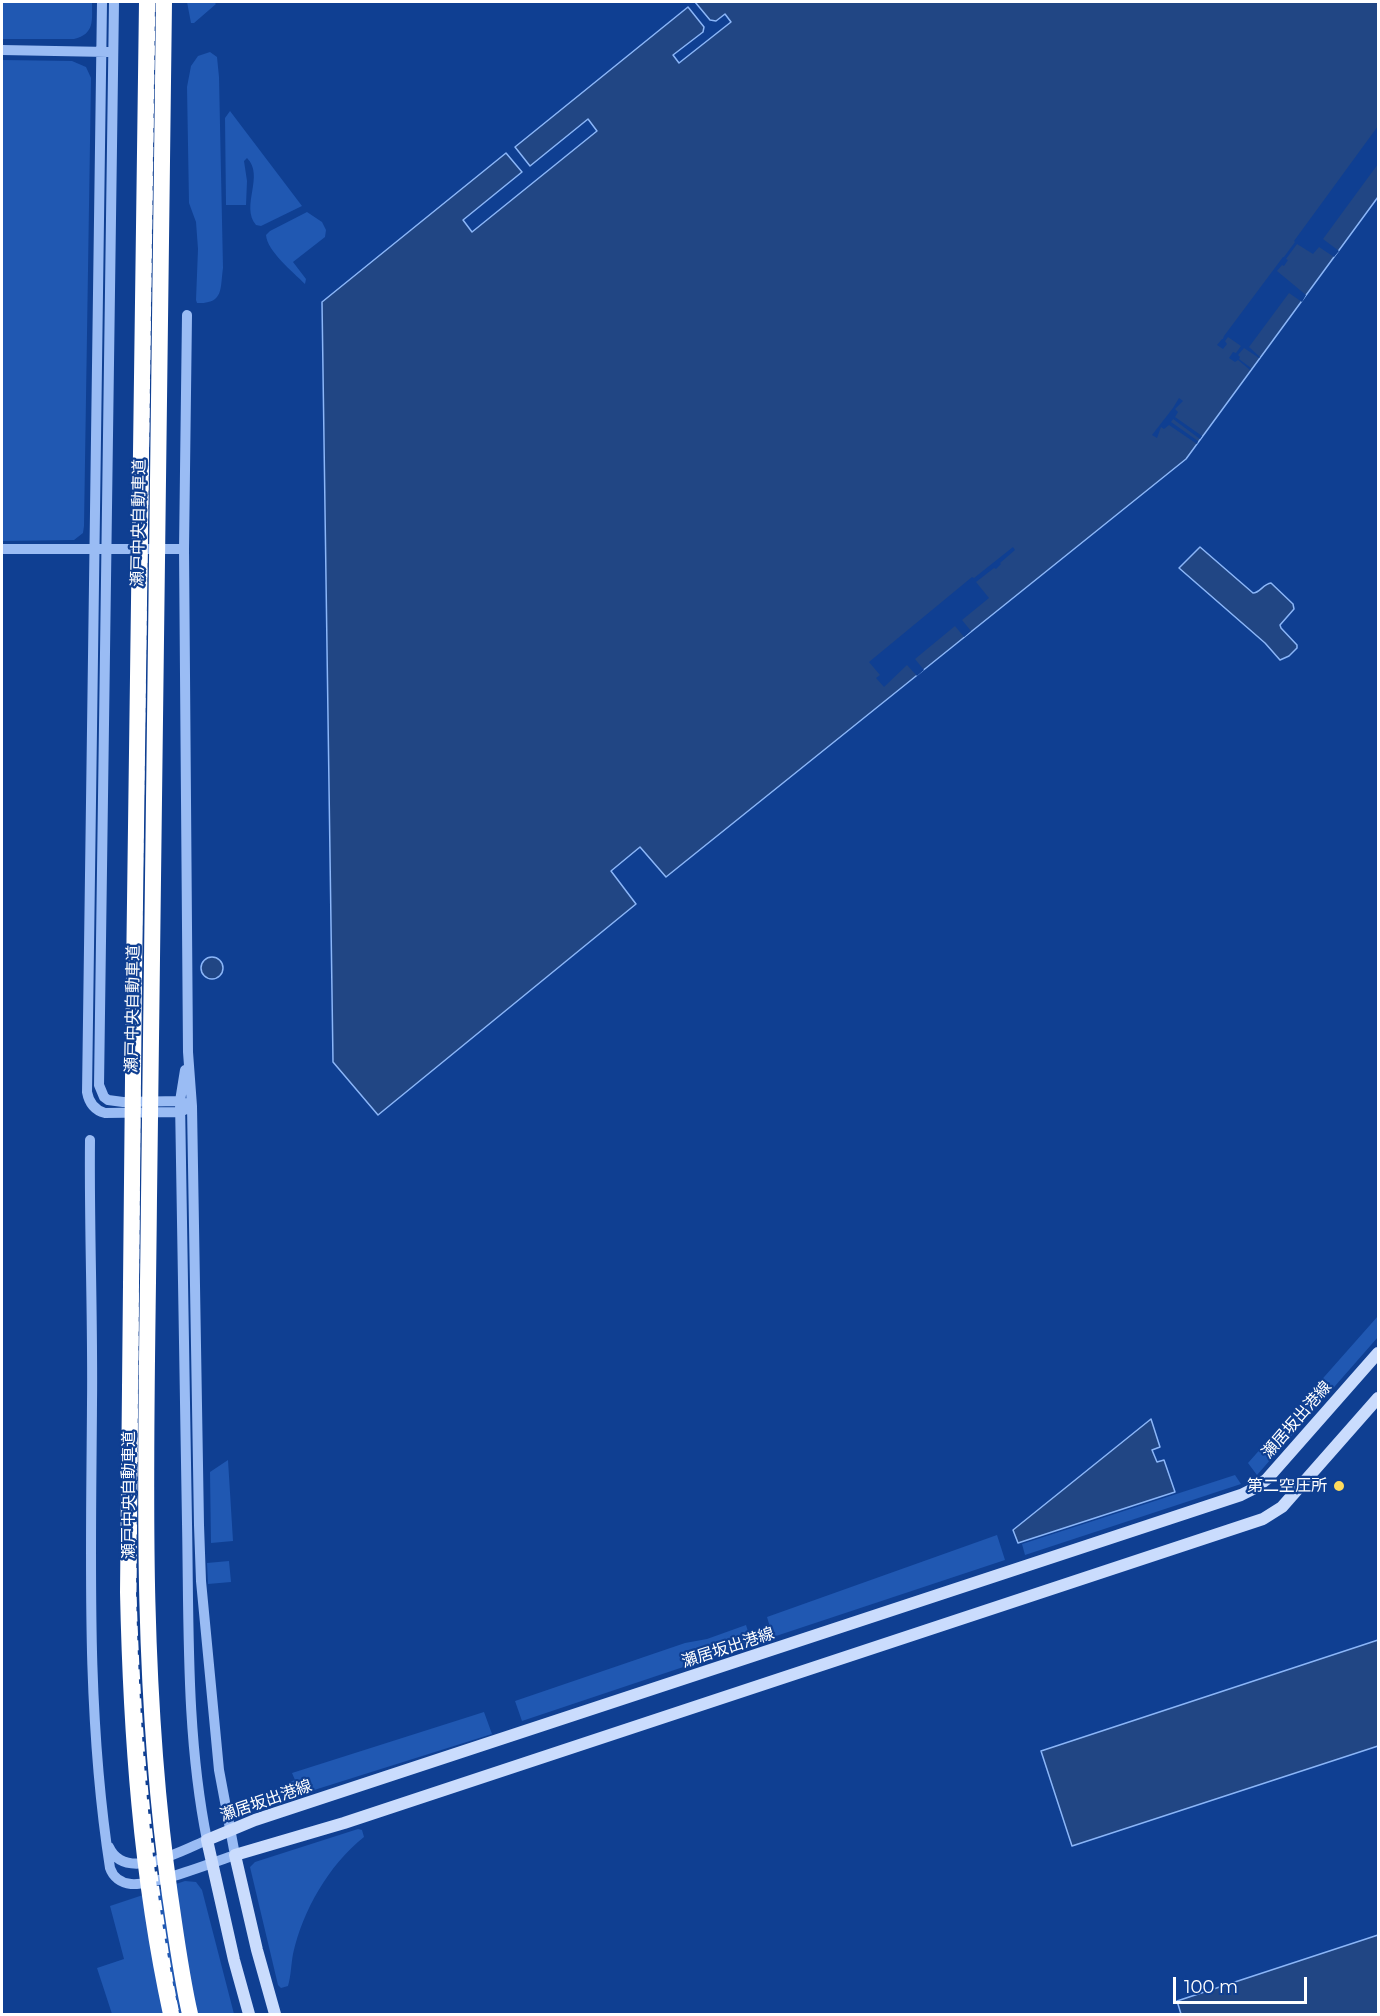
<!DOCTYPE html>
<html>
<head>
<meta charset="utf-8">
<style>
  body { margin:0 }
  #map { position:relative; width:1380px; height:2016px; overflow:hidden; background:#0f3f92; font-family:Montserrat,sans-serif }
  canvas { display:block }
  .frame { position:absolute; inset:0; border:3px solid #fff; pointer-events:none }
  .scale { position:absolute; left:1173px; top:1977px; width:134px; height:27px; box-sizing:border-box; border:3px solid #fff; border-top:0; padding-left:8px; font-size:18px; line-height:21px; white-space:nowrap; color:#fff; -webkit-text-stroke:4px #0f3f92; paint-order:stroke }
</style>
</head>
<body>
<div id="map">
<canvas width="1380" height="2016"></canvas>
<div class="frame"></div>
<div class="scale">100 m</div>
</div>
<script>
const ctx = document.querySelector('canvas').getContext('2d');
ctx.lineJoin = 'round';
function fillPath(path, color) { ctx.fillStyle = color; ctx.fill(path, 'evenodd'); }
function strokePath(path, color, width, dash) { ctx.strokeStyle = color; ctx.lineWidth = width; ctx.lineCap = dash ? 'butt' : 'round'; ctx.setLineDash(dash || []); ctx.stroke(path); }
function label(font, color, halo, rows, align = 'center') {
  ctx.font = font + ' Montserrat,"Noto Sans JP",sans-serif'; ctx.lineWidth = 4.5; ctx.setLineDash([]); ctx.textBaseline = 'middle'; ctx.strokeStyle = halo; ctx.fillStyle = color; for (const [text, x, y, turn = 0] of rows) {
    ctx.save(); ctx.translate(x, y); ctx.rotate((+turn || 0) * Math.PI / 180); ctx.textAlign = isNaN(turn) ? turn : align; if (halo) ctx.strokeText(text, 0, 0); ctx.fillText(text, 0, 0); ctx.restore();
  }
}
const green = new Path2D(`
  M2,2H92C92,20 95,34 74,39H2Z
  M187,2H214L216,4L194,23H191Z
  M210,52L217,57L219,77L223,268C220,289 224,304 197,303L196,300L198,249L196,222L189,203L187,87L191,66L198,56Z
  M2,60L72,61L86,67L91,78L84,526L83,533L74,540L2,541Z
  M230,111L302,206L261,226L256,225C240,206 265,176 247,158L244,161L247,181L246,205H226L225,118Z
  M307,212L322,222L326,230L325,237L293,262L306,279L305,284C293,272 267,251 266,235L270,231Z
  M1378,1316V1337L1257,1475L1248,1463Z
  M228,1460L233,1541L211,1543L210,1472Z
  M1235,1475L1241,1484L1025,1555L1022,1544Z
  M997,1535L1005,1560L773,1637L767,1617Z
  M229,1561L231,1582L208,1584L207,1563Z
  M746,1625L752,1644L522,1721L515,1701L685,1643L707,1639Z
  M484,1712L492,1734L292,1797L287,1783L295,1780L292,1773Z
  M358,1829L362,1830L364,1837C328,1866 303,1910 293,1954C291,1965 291,1976 288,1986L281,1988L278,1985L250,1867L255,1862Z
  M185,1881L196,1882L202,1890L234,2014H112L97,1968L124,1959L110,1906Z`);
const water = new Path2D(`
  M695,2H1378V197L1186,459L666,877L640,847L611,871L636,904L378,1115L333,1062L322,302L506,153L522,172L463,220L472,232L597,131L588,119L530,166L515,147L688,7L704,27L703,32L673,55L679,63L731,22L725,14L716,21L710,20Z
  M1200,547L1253,593C1260,593 1263,584 1271,583L1293,604L1294,609L1280,625L1281,628L1297,645V648L1289,656L1280,660L1265,643L1179,568Z
  M201 968a11 11 0 1 1 22 0a11 11 0 1 1-22 0Z
  M1151,1419L1160,1447L1152,1450L1157,1462L1164,1460L1175,1492L1018,1543L1013,1530Z
  M1378,1640V1746L1072,1846L1041,1751Z
  M1378,1935V2014H1181L1177,2001Z`);
const pier = new Path2D(`
  M1378,126V164L1323,239L1339,251L1334,257L1319,247L1313,254L1297,244L1286,259L1288,260L1284,266L1282,265L1277,271L1306,295L1302,302L1289,293L1249,347L1260,357L1259,358L1244,348L1238,355L1240,357L1239,359L1251,368L1250,370L1238,360L1235,362L1229,358L1233,352L1236,353L1241,346L1228,337L1225,341L1227,344L1223,349L1217,345L1222,339H1223L1224,336L1283,257H1284L1295,242L1294,241Z
  M1179,398L1183,401L1175,409L1178,412L1175,417L1202,436L1200,439L1173,419L1171,422L1198,441L1197,444L1169,425L1164,429L1161,427L1157,438L1152,435L1173,408Z
  M1013,547L1015,550L1000,563L1001,564L996,569L994,568L976,582L989,598L962,620L971,631L964,637L955,626L915,659L924,670L917,676L907,665L884,687L876,678L880,675L869,662L972,577L974,578Z`);
const tertiary = new Path2D(`
  M102,2L87,1092C89,1103 94,1110 105,1113L180,1112L192,1106
  M114,2L99,1085L104,1097L108,1100L123,1102L180,1101L192,1106
  M2,50L108,52
  M2,549H184
  M90,1140C89,1228 93,1316 92,1404C91,1559 86,1715 110,1868C113,1877 121,1883 131,1884C153,1886 211,1863 235,1855L219,1770L201,1581L199,1525L192,1106L188,1052L184,549L187,315
  M109,1847C125,1883 181,1851 207,1840C186,1736 189,1628 187,1523C185,1382 182,1242 180,1101L185,1070`);
const secondary = new Path2D(`
  M249,2014L234,1960L207,1840L255,1820L1241,1495L1255,1488L1267,1479L1378,1353
  M275,2014L257,1950L235,1855L344,1823L1263,1519L1282,1507L1378,1398`);
const motorway = new Path2D(`
  M147,2L134,976L128,1592C131,1732 141,1877 171,2014
  M164,2C160,400 152,798 149,1197C147,1430 137,1664 170,1895C176,1935 181,1975 190,2014`);
const rail = new Path2D(`
  M154,2L140,975L135,1592C138,1695 145,1796 159,1897C165,1936 170,1976 178,2014`);
const markers = [
  [1339,1486,6,"#ffdb5d"]
];
const streetNames = [
  ["瀬戸中央自動車道",139,523,-89],
  ["瀬戸中央自動車道",133,1009,-89],
  ["瀬居坂出港線",1297,1420,-49],
  ["瀬戸中央自動車道",129,1495,-90],
  ["瀬居坂出港線",728,1648,-18],
  ["瀬居坂出港線",266,1801,-19]
];
const poiNames = [
  ["第二空圧所",1327,1486]
];
fillPath(green, '#2058b2');
fillPath(water, '#214684');
strokePath(water, '#8bb6f8', 1.5);
fillPath(pier, '#0f3f92');
strokePath(tertiary, '#9abcf4', 10);
strokePath(secondary, '#cadcfd', 12);
strokePath(motorway, '#fff', 16);
strokePath(rail, '#fff', 3, [10, 4.5]);
for (const [x, y, r, color] of markers) { const dot = new Path2D(); dot.arc(x, y, r, 0, 2 * Math.PI); ctx.fillStyle = color; ctx.fill(dot); strokePath(dot, '#0f3f92', 2); }
label('16px', '#fff', '#0f3f92', streetNames);
label('16px', '#fff', '#0f3f92', poiNames, 'right');
</script>
</body>
</html>
